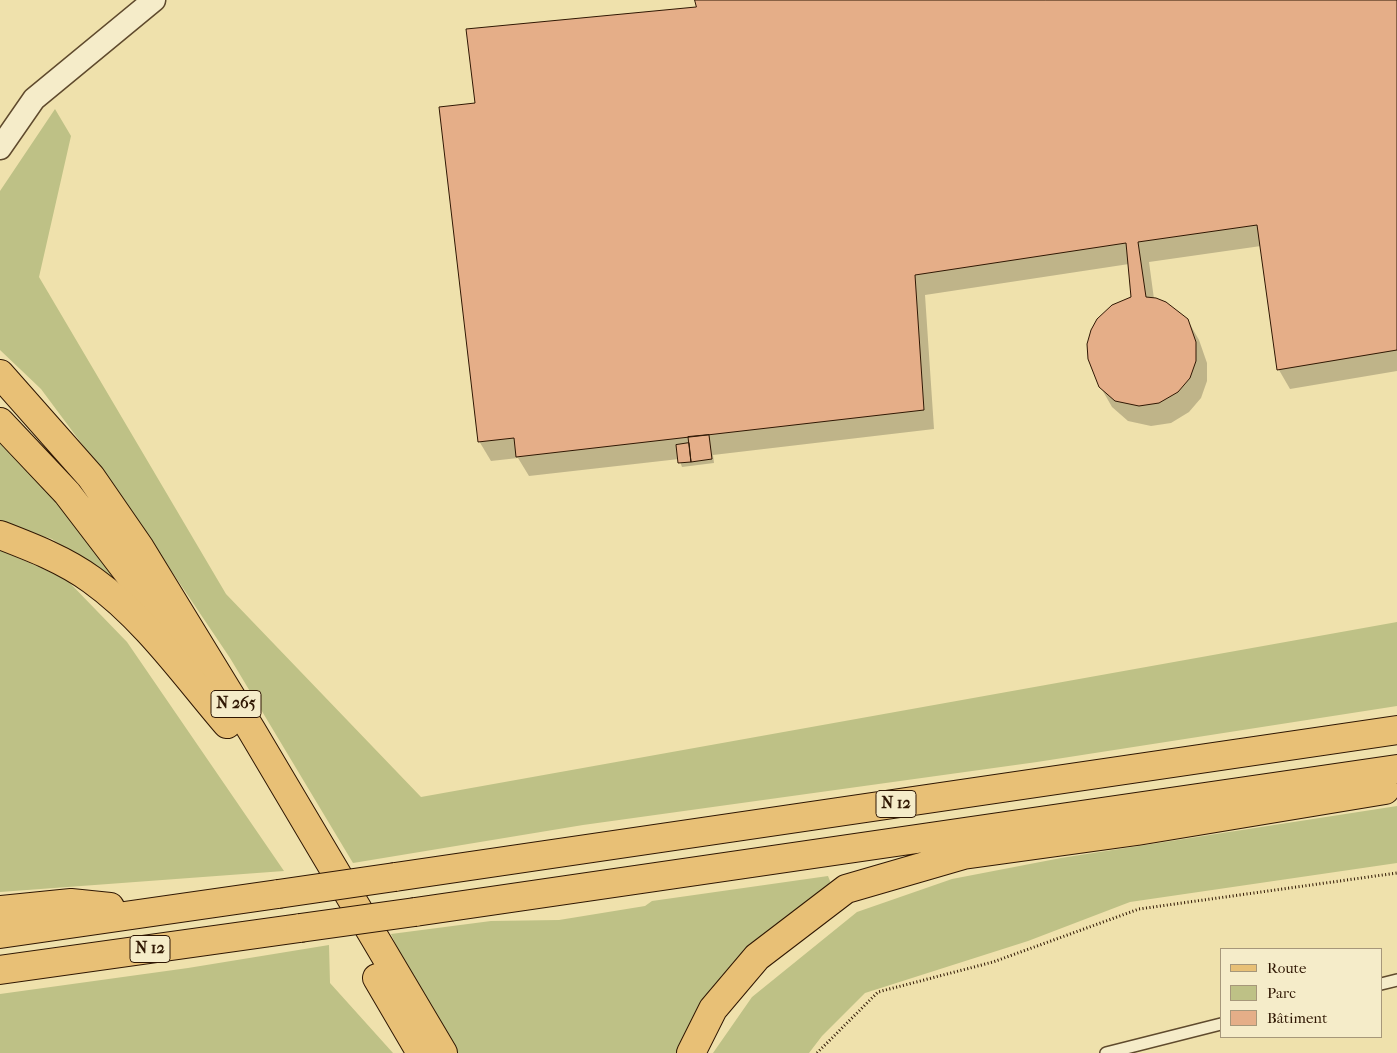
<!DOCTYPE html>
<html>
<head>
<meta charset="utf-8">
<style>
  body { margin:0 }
  #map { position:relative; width:1397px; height:1053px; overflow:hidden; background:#efe1ac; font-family:"IM FELL French Canon",serif }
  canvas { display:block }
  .legend { position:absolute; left:1220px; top:948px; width:162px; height:90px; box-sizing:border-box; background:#f5ecc9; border:1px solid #a6977a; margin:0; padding:6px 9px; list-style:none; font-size:15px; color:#2f1703 }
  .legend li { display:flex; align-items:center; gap:10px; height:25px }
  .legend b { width:25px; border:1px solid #a6977a }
</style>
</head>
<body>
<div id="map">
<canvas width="1397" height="1053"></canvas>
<ul class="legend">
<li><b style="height:6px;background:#e8c076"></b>Route</li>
<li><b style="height:14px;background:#bec186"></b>Parc</li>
<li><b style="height:14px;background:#e5ae88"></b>Bâtiment</li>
</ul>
</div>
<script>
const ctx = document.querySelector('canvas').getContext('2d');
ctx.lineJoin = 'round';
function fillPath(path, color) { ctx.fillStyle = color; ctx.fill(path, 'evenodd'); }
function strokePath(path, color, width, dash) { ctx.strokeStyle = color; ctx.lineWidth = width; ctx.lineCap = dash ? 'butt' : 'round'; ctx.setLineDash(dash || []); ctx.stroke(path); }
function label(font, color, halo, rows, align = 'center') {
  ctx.font = font + ' "IM FELL French Canon",serif'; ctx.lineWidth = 4; ctx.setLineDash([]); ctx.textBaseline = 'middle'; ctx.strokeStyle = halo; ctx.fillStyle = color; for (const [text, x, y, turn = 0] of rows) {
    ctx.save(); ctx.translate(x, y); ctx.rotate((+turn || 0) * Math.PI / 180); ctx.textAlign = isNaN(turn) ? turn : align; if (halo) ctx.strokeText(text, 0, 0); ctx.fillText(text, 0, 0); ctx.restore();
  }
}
const green = new Path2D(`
  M55,109L71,136L39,277L226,594L421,797L1397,622V706L1037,762L583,825L353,863L230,658L125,502L41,389L0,350V191Z
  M0,429L127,590L52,539L0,523Z
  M0,550L66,579L127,642L284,871L0,892Z
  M1397,806V863L1130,902L1028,941L865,993L822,1036L809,1053H713L752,997L857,912L952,879L1061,858Z
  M828,876L832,886L678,1053H454L404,963L391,934L491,921L559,920L645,906L652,901Z
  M329,945L330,983L393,1053H0V994L188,968Z`);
const shadow = new Path2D(`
  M697,0H1397V371L1290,389L1279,370L1261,246L1149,262L1154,299L1187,319L1199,340L1207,363V381L1201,398L1189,412L1171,423L1151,426L1128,421L1112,407L1100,386L1133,298L1129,264L925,295L934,429L713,455L714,463L682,467L679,459L529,476L518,458L491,461L479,441L476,104L698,8Z`);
const building = new Path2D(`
  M695,0H1397V350L1277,370L1257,225L1138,242L1146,297L1156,298L1166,302L1188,319L1196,342V361L1190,378L1178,392L1159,403L1139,406L1115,401L1099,387L1088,359L1087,344L1091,330L1097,319L1112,305L1131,297L1126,243L915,275L924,410L516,457L514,438L478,442L439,107L475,103L466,29L696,7Z
  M709,435L712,459L691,462L688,437Z
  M689,443L691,462L678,463L676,445Z`);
const path = new Path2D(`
  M817,1053L878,992L993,962L1139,909L1397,873`);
const service = new Path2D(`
  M1381,984L1397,980
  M1106,1053L1221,1024`);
const minor = new Path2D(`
  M0,148L34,99L154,0`);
const primary = new Path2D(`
  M0,374L91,477L140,548L252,731L443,1053
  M0,422L67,493L148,599L187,660
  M377,978L421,1053`);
const trunk = new Path2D(`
  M0,535C31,547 65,560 92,580C145,618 185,675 227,724
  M395,877L1397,730
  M0,910L71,903L110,907
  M415,912L1397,769
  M0,934L278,894
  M0,970L300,928
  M691,1053L713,1009L757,957L846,889L963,855L1137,831L1385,790`);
const trunkBridge = new Path2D(`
  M278,894L395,877
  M300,928L415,912`);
const shields = [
  [236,704,50],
  [896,804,40],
  [150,949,40]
];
const shieldNames = [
  ["N 265",236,704],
  ["N 12",896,804],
  ["N 12",150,949]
];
fillPath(green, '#bec186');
fillPath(shadow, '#0003');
fillPath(building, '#e5ae88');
strokePath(building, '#2f1703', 1);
strokePath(service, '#5f4a2d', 14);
strokePath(minor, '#5f4a2d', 25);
strokePath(primary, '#2f1703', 30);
strokePath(trunk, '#2f1703', 30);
strokePath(path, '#2f1703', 3, [1, 2.5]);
strokePath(service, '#f5ecc9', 11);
strokePath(minor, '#f5ecc9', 22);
strokePath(primary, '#e8c076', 28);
strokePath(trunk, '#e8c076', 28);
strokePath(trunkBridge, '#2f1703', 30, []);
strokePath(trunkBridge, '#e8c076', 28);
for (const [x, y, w] of shields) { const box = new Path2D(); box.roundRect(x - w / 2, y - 13.5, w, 27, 4); ctx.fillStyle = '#f5ecc9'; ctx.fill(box); strokePath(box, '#2f1703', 1); }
label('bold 16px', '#2f1703', null, shieldNames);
</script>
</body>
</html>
